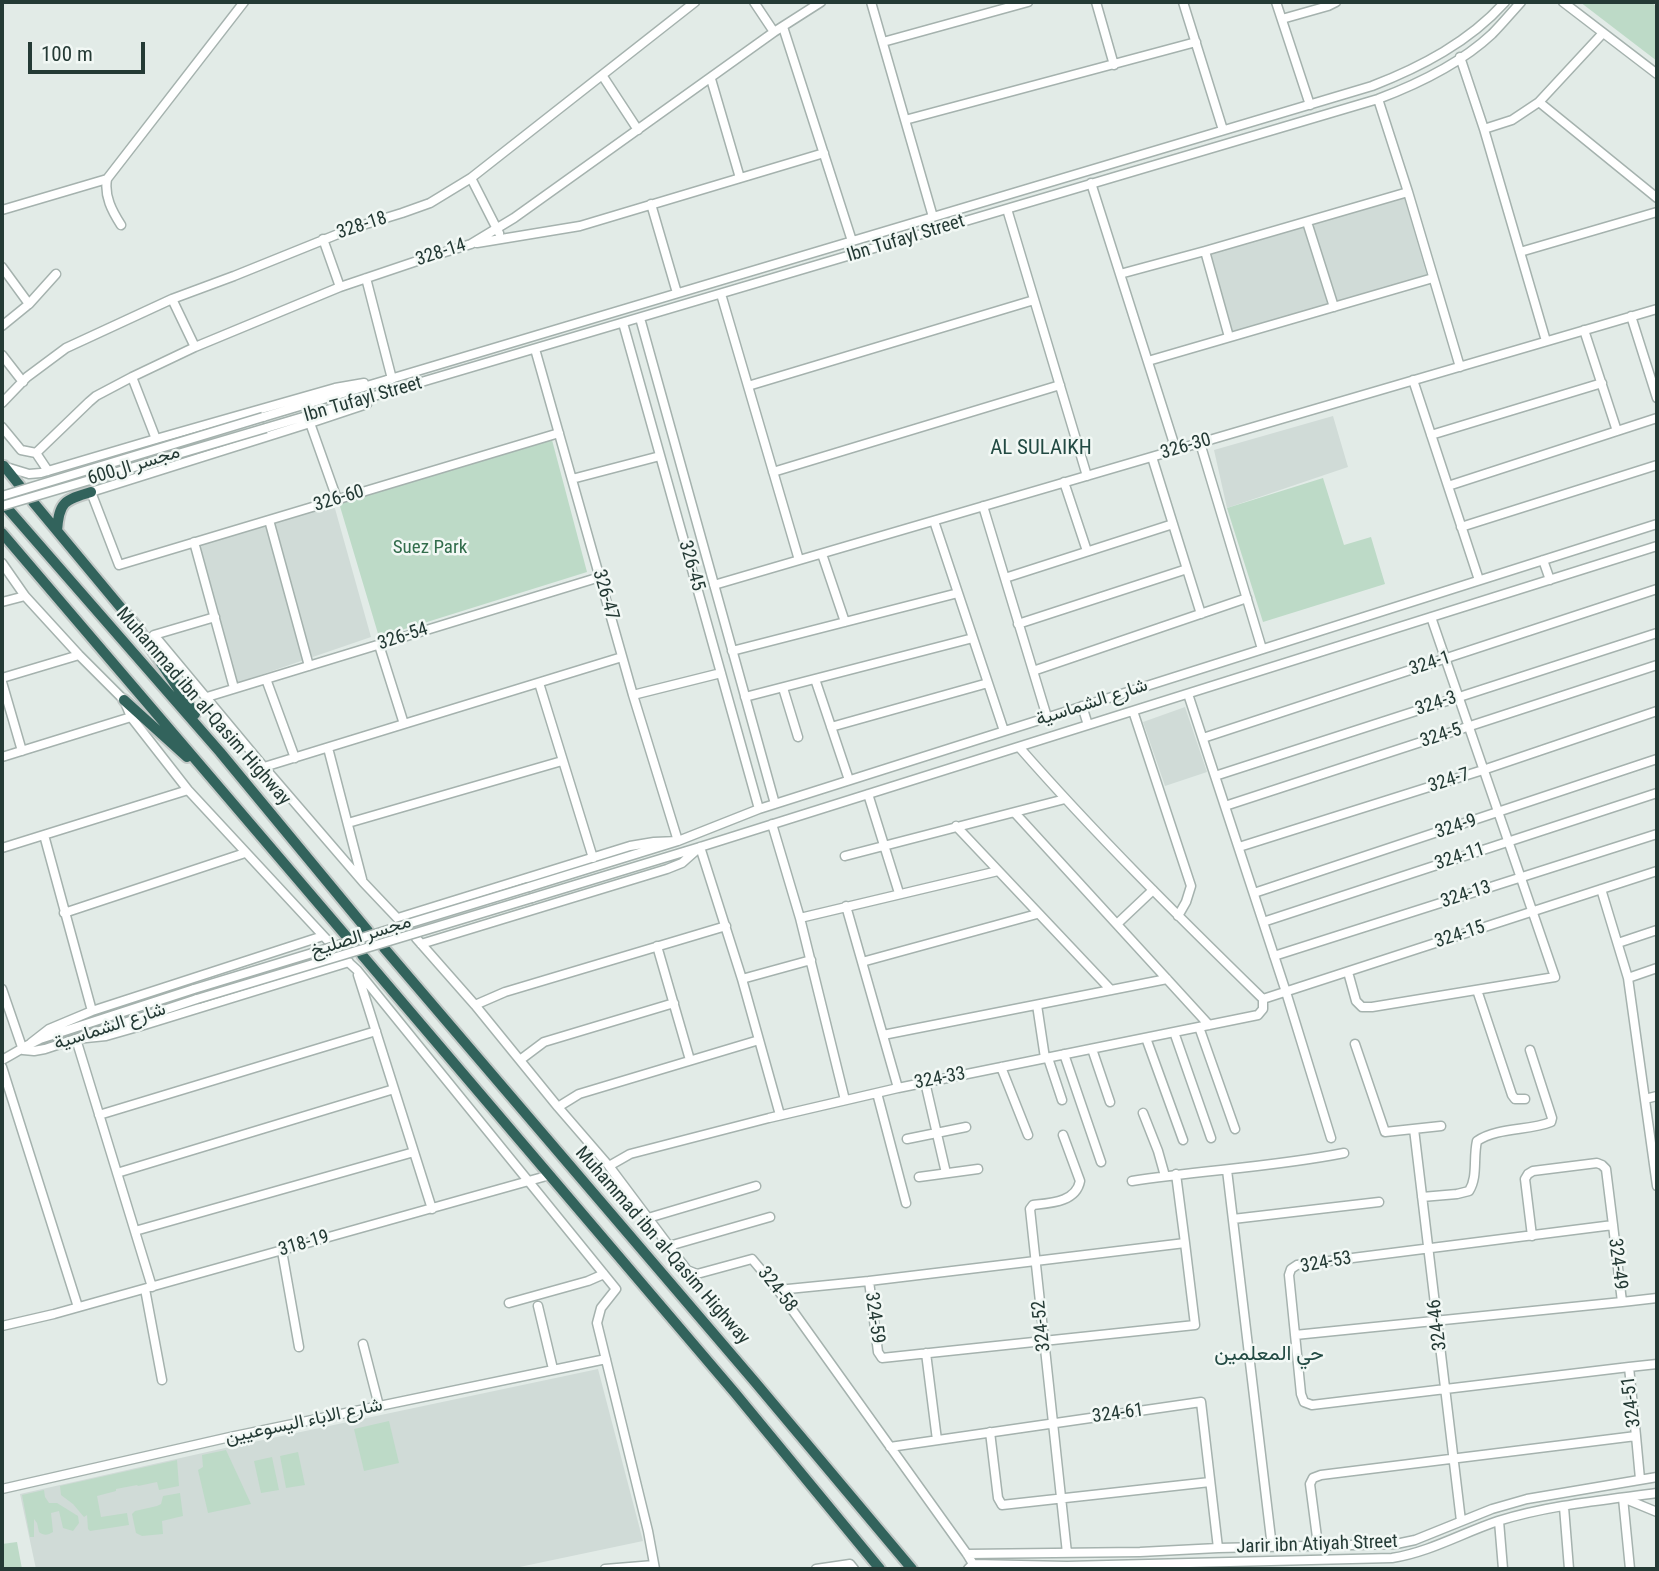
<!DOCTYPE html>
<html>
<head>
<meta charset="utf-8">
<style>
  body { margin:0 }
  #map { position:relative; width:1659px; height:1571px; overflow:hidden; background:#e2ebe7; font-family:"Roboto Condensed",sans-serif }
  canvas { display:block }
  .frame { position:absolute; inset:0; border:4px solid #243a35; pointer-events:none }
  .scale { position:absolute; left:28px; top:42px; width:117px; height:32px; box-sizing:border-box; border:4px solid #243a35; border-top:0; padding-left:9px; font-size:21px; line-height:24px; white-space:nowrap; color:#243a35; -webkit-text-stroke:5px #f2f8f5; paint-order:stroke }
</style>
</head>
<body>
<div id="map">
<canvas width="1659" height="1571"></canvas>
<div class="frame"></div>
<div class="scale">100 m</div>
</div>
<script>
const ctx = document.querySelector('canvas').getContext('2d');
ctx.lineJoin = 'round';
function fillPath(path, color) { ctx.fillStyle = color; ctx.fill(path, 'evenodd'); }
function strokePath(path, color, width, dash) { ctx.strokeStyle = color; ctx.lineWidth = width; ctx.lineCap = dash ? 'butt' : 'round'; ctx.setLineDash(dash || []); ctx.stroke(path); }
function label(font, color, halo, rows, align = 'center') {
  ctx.font = font + ' "Roboto Condensed",Vazirmatn,sans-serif'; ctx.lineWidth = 5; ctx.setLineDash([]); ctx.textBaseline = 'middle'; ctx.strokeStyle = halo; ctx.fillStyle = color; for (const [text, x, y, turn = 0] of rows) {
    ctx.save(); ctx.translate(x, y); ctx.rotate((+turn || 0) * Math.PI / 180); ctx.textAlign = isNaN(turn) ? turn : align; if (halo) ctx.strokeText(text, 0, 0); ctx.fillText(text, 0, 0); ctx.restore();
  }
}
const built = new Path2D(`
  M1404,197L1427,276L1230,332L1210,252Z
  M1333,416L1348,467L1227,508L1214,450Z
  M334,505L371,637L237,683L199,544Z
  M1185,707L1207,772L1165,786L1143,722Z
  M598,1369L643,1541L510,1569H36L20,1494L225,1448Z`);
const green = new Path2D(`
  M1580,2H1651L1657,7V61Z
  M552,440L587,572L379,637L339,503Z
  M1323,478L1344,545L1371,537L1385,584L1263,622L1227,508Z
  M389,1421L399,1463L364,1471L354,1429Z
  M226,1450L251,1504L208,1513L198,1470L203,1467L202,1455Z
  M298,1452L305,1485L286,1488L280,1456Z
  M272,1457L279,1490L261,1493L254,1461Z
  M177,1460L179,1486L159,1490L157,1482L138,1486L137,1485L116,1489V1491L97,1496L101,1517L127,1513L129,1525L90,1531L88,1529L87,1515L84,1517L73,1504L61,1495L60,1486Z
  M44,1490L45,1497L49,1503H57L78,1516L79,1523L73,1531L63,1528L59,1511L51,1513L53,1532C48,1535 44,1536 39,1532L37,1523L34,1519V1537H30L22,1495Z
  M180,1493L183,1516L162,1521L163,1534L142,1536L136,1533L132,1514L135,1511L157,1506L161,1504L163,1496Z
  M17,1542L22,1569H2V1544Z`);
const minor = new Path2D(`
  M754,2L774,32
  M871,2L933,217
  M1096,2L1114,65
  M1183,2L1223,130
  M1276,2L1310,105
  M1563,2L1657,74
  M1282,19L1328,6L1336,2
  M783,27L852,241
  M883,42L1028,2
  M1460,57L1484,129L1546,341
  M602,75L638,130
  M711,79L740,178
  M1378,99L1408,192L1460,367
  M1539,102L1657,198
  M905,120L1196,42
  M1484,129L1512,120L1539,102L1603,33
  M471,178L499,233
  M1091,183L1176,450
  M651,204L677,293
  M1007,209L1087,476
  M2,210L107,179
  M1307,222L1334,307
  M121,225C112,211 104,196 107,179L244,2
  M323,239L340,287
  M477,243L580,226L824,153
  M1205,251L1229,337
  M1520,252L1657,212
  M2,267L29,304L2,326
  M1120,274L1205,251L1408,192
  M366,278L392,379L387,380
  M721,294L799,560
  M172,299L195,347
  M29,304L56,274
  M1631,316L1657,398
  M640,318L775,804
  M623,323L759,809
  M1584,330L1617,431
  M2,355L23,382
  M1148,361L1433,278
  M132,377L156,439
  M1413,380L1479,580
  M748,386L1034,300
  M2,403L27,377L66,348L172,299L234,276L353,228L402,213L430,203L471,178L695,2
  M367,404L310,423L91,492L119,565L559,433
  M263,417L1372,86C1421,67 1469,42 1505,2
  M310,423L337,499
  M2,427L21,450L36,453L48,471
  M266,428L1378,99C1418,84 1460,64 1492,34C1502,24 1511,13 1521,2
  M1431,435L1602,383
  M1200,443L1262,649
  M36,453L89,402L96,396L132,377L195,347L340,287L426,258L471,244L514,218L774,32L821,2
  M1152,457L1201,614
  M6,467L29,474L41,473L156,439L335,388L364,383
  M773,472L1060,385
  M572,479L660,456
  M1064,482L1087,551
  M1448,486L1657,418
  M983,506L1047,717
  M269,520L309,666
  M934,521L1004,731
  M1461,527L1657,465
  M194,542L234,688
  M822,554L845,622
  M1543,560L1550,580
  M2,563L25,596L79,655L124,700L131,717L188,790L330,943
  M1005,578L1173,524
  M714,585L1657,309
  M2,602L25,596
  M215,617L154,635L264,767L363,882L400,921
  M1018,624L1187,569
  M379,645L404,724
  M732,651L958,593
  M1033,671L1247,598
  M2,678L79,655
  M266,679L295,758
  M815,679L849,780
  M2,682L22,751
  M539,683L593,858
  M783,688L798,737
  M1188,694L1286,992L1331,1138
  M633,695L721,673
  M207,697L600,577
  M745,697L973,638
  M1082,706L1088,725
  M1133,711L1191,886L1186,902L1178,916
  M831,727L988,683
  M1203,738L1657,589
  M1019,747C1096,835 1179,917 1263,999
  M328,748L362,879
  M2,757L131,717
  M264,767L622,657
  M1215,776L1657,633
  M868,794L899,893
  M1225,806L1657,665
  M1015,813L1209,1025
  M348,823L562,761
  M772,824L800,918L845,1100
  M956,826L1111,990
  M44,835L92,1011
  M1239,847L1483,770L1657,711
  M2,848L188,790
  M845,856L1065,799
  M529,887L678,841L759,809L1657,524
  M1601,889L1628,978L1657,1186
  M1254,893L1657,759
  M532,898L700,847L1657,546
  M846,906L898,1088
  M64,913L245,853
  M398,918L630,846L654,842L678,841L633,695L535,349
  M800,918L998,871
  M1263,922L1657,793
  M1117,924L1153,890
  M416,938L475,1005L558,1107L609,1166L687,1270L697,1274L752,1259L778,1290L967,1554L973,1564L968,1569
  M1618,943L1657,930
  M421,944L667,869L682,863L700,847L742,979L780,1115
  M657,946L690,1060
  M1274,956L1657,834
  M346,960L357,970L616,1289L601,1308L597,1323L648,1531L655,1569
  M862,962L1037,914
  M1348,972L1356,1001L1362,1007H1372L1555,977L1431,617
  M358,975L432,1209
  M1628,978L1657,968
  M742,979L811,960
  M2,989L23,1050
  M1477,990L1512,1095L1515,1099H1525
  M1263,999L1657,871
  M475,1005L505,992L726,926
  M1037,1005L1045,1058
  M1199,1027L1235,1129
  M1174,1032L1211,1138
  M883,1035L1167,979
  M1146,1038L1183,1140
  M31,1043L49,1029L92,1011L323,936
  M1355,1044L1385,1132L1441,1126
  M1092,1049L1110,1102
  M23,1050L34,1051L45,1049L197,999
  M1064,1054L1101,1162
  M1048,1058L1062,1100
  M2,1060C15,1053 27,1045 40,1039L194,989
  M520,1060L544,1042L674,1003
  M2,1067L78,1307
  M1001,1067L1028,1135
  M925,1082L946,1173
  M877,1093L906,1203
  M1645,1099L1657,1096
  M558,1107L579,1094L759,1040
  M1143,1113L1158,1151L1165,1176
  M99,1115L376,1031
  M1414,1129L1461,1521
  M1063,1135L1080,1181C1076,1202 1051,1203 1033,1205L1030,1209L1067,1553
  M907,1139L966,1127
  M609,1166L630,1154L769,1118L898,1088L1258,1015L1263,1009V999
  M1227,1170L1272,1547
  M117,1173L394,1089
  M1176,1174L1185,1243
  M919,1177L978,1169
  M1132,1181C1203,1170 1274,1167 1344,1153
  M1422,1197L1457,1194L1469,1191C1478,1177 1473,1158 1477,1141C1498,1127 1528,1131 1551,1122L1552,1118L1530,1050
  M648,1218L756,1186
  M1233,1219L1379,1202
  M135,1231L414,1152
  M1532,1236L1525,1179L1528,1174L1533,1171L1597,1163L1602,1165L1606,1169L1613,1225
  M1185,1243L1195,1325L882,1358L878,1352L869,1281Z
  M669,1246L770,1217
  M282,1251L299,1347
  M152,1287L76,1039L106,1036L141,1026L349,962
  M145,1289L162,1380
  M778,1290L869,1281
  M1622,1302L1657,1298
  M509,1303L588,1281L604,1274
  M538,1306L553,1369
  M2,1326L54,1314L550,1175
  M1295,1335L1622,1302L1613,1225L1297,1265L1291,1269L1289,1275L1301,1394L1304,1402L1312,1405L1629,1367L1636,1436L1321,1475L1313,1478L1310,1484L1318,1545
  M363,1344L379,1406
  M926,1353L937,1440
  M1629,1367L1657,1364
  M990,1432L998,1498L1002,1505L1210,1482
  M1636,1436L1640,1479
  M890,1447L1201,1402L1218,1548
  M2,1489L230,1437L606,1359
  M1564,1507L1569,1569
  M1499,1521L1503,1569
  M967,1554L1140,1552L1218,1548L1396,1544L1415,1540L1492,1509L1527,1499L1657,1477
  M973,1564L1067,1566L1392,1558C1430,1552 1462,1533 1498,1521C1549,1505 1605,1500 1657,1493
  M605,1569L654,1565
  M816,1569L850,1564L854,1569
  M1630,1569L1623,1498L1657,1512`);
const highway = new Path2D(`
  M4,466L20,486
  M33,502L137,627L195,714
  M8,509L220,752L368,931
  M57,531C59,502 64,500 91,492
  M2,533L347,937
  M124,700L187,757
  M384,948L755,1382L912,1569
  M362,955L735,1393L880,1569`);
const minorBridge = new Path2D(`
  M2,496L263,417
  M2,506L266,428
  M194,989L529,887
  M197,999L532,898`);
const streetNames = [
  ["328-18",362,226,-18],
  ["Ibn Tufayl Street",906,239,-17],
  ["328-14",441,253,-18],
  ["Ibn Tufayl Street",363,400,-16],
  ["326-30",1186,447,-16],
  ["مجسر ال600",134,466,-17],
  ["326-60",339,499,-17],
  ["326-45",691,566,74],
  ["326-47",605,595,74],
  ["326-54",403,637,-18],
  ["324-1",1430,664,-18],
  ["شارع الشماسية",1092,703,-18],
  ["324-3",1436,704,-18],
  ["Muhammad ibn al-Qasim Highway",203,707,49],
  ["324-5",1441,736,-18],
  ["324-7",1449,781,-18],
  ["324-9",1456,827,-18],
  ["324-11",1460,857,-18],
  ["324-13",1466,895,-18],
  ["324-15",1460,935,-18],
  ["مجسر الصليخ",361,937,-17],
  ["شارع الشماسية",110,1027,-18],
  ["324-33",940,1079,-11],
  ["318-19",304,1244,-16],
  ["Muhammad ibn al-Qasim Highway",662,1246,49],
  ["324-53",1326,1263,-10],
  ["324-49",1617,1264,83],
  ["324-58",777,1290,52],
  ["324-59",874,1318,82],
  ["324-46",1438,1325,-97],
  ["324-52",1042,1326,-96],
  ["324-51",1632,1402,-97],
  ["324-61",1118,1414,-8],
  ["شارع الاباء اليسوعيين",304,1422,-12],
  ["Jarir ibn Atiyah Street",1317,1545,-2]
];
const parkNames = [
  ["Suez Park",430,548]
];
const neighbourhoodNames = [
  ["AL SULAIKH",1041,449],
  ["حي المعلمين",1269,1355]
];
fillPath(built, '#d0dbd7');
fillPath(green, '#bddac7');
strokePath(minor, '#a5b2ae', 11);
strokePath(highway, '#c2c8c6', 14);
strokePath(minor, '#fff', 8);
strokePath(highway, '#32635c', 10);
strokePath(minorBridge, '#a5b2ae', 11, []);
strokePath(minorBridge, '#fff', 8);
label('19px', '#243a35', '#f2f8f5', streetNames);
label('19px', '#326d4c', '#f2f8f5', parkNames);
label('21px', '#224a43', '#f2f8f5', neighbourhoodNames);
</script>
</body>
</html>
